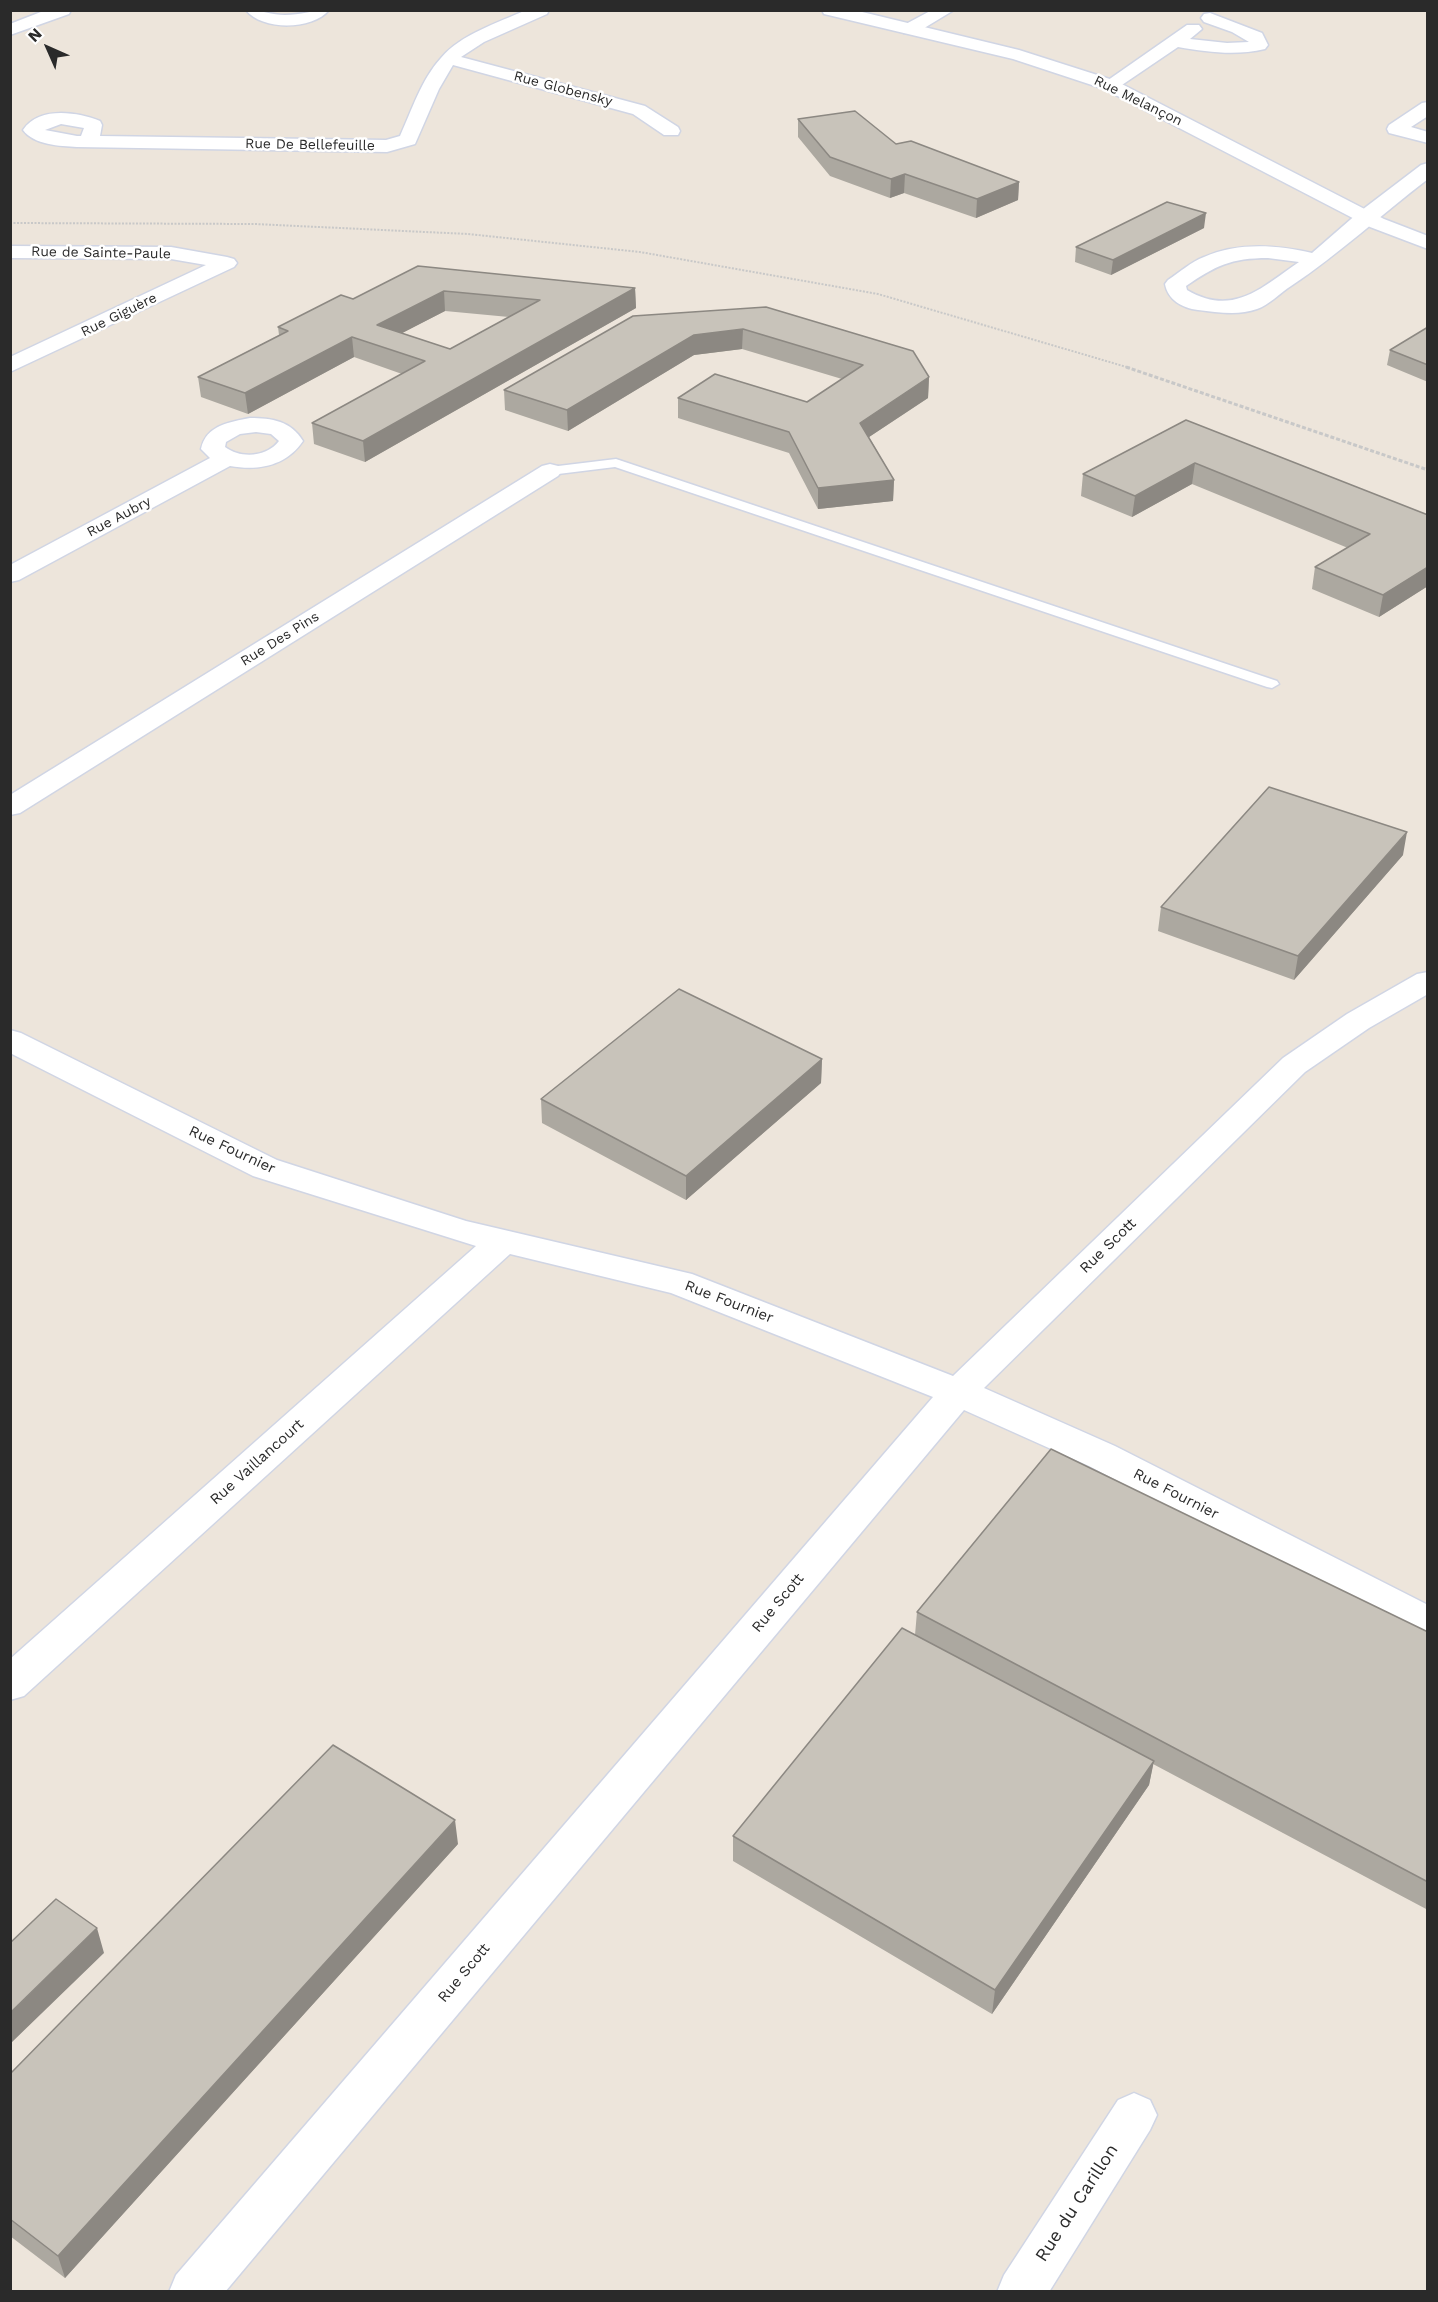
<!DOCTYPE html>
<html>
<head>
<meta charset="utf-8">
<style>
  body { margin:0 }
  #map { position:relative; width:1438px; height:2302px; overflow:hidden; background:#ede5db; font-family:"Work Sans",sans-serif }
  canvas { display:block }
  .frame { position:absolute; inset:0; border:12px solid #2a2a2a; pointer-events:none }
  .north { position:absolute; left:18px; top:18px; width:60px; height:60px; -webkit-text-stroke:4px #fff; paint-order:stroke; rotate:315deg; font-size:16px; font-weight:700; line-height:24px; text-align:center; color:#2a2a2a }
  .north::after { content:''; display:block; margin:auto; width:21px; height:27px; background:#2a2a2a; clip-path:polygon(50% 0,100% 100%,50% 72%,0 100%) }
</style>
</head>
<body>
<div id="map">
<canvas width="1438" height="2302"></canvas>
<div class="frame"></div>
<div class="north">N</div>
</div>
<script>
const ctx = document.querySelector('canvas').getContext('2d');
ctx.lineJoin = 'round';
function strokePath(path, color, width, dash) { ctx.strokeStyle = color; ctx.lineWidth = width; ctx.lineCap = dash ? 'butt' : 'round'; ctx.setLineDash(dash || []); ctx.stroke(path); }
function fillPath(path, color) { ctx.fillStyle = color; ctx.fill(path, 'evenodd'); }
function label(font, color, halo, rows, align = 'center') {
  ctx.font = font + ' "Work Sans",sans-serif'; ctx.lineWidth = 5; ctx.setLineDash([]); ctx.textBaseline = 'middle'; ctx.strokeStyle = halo; ctx.fillStyle = color; for (const [text, x, y, turn = 0] of rows) {
    ctx.save(); ctx.translate(x, y); ctx.rotate((+turn || 0) * Math.PI / 180); ctx.textAlign = isNaN(turn) ? turn : align; if (halo) ctx.strokeText(text, 0, 0); ctx.fillText(text, 0, 0); ctx.restore();
  }
}
const pathFar1 = new Path2D(`
  M10,223L255,224L468,234L640,252L878,294L1130,368`);
const path = new Path2D(`
  M1126,367L1428,470`);
const lane = new Path2D(`
  M616,459L1277,681L1279,684L1272,688L1267,687L615,467L550,475L544,471L550,467Z`);
const street = new Path2D(`
  M246,10C261,10 272,15 285,15C300,15 314,10 329,10C313,30 262,31 246,10Z
  M526,10H549L547,14L484,42L461,57L645,106L678,127L680,131L678,135H664L633,114L453,65L439,89L415,144L387,152L77,147C60,146 34,145 23,130C39,106 77,112 100,121L102,125L100,136L386,140L400,136C412,110 421,80 441,58C461,34 498,23 526,10ZM61,124L84,128L81,136H77L45,130Z
  M932,10H954L916,33H904L901,29L904,25Z
  M1210,13L1262,33L1268,45L1265,49C1235,56 1208,52 1178,47L1116,89H1104L1101,85L1187,25H1199L1202,29L1190,39L1227,43L1249,42L1232,32L1204,22L1201,18L1204,14Z
  M1428,102V116L1411,127L1428,132V143L1389,133L1387,129L1389,125L1422,103Z
  M1428,163V179C1382,214 1339,254 1291,286C1280,293 1269,305 1257,309C1238,316 1217,312 1198,310C1182,308 1168,300 1165,284L1168,280C1180,272 1191,262 1204,257C1238,242 1277,245 1312,253L1358,213L1421,165ZM1268,258L1299,262C1261,288 1233,317 1187,290L1186,286C1215,266 1231,258 1268,258Z
  M10,246L171,247L227,257L234,259L237,263L234,267L10,372V357L206,265L171,259L10,258Z
  M250,418C272,418 291,421 303,441C286,466 259,471 230,466L19,580L10,582V565L210,458L201,449C206,425 230,422 250,418ZM256,432L271,434L279,441C267,457 241,459 225,447L226,442L240,434Z
  M550,464L558,466L562,471L558,476L20,813L10,815V795L542,466Z
  M1428,972V994L1369,1028L1305,1072L984,1388L1115,1446L1428,1605V1638L1414,1634L1089,1466L964,1410L225,2292H169L176,2275L933,1397L671,1293L510,1254L24,1696L10,1700V1659L476,1246L253,1176L10,1053V1030L21,1033L277,1160L466,1221L692,1274L953,1376L1283,1058L1347,1014L1417,974Z
  M1134,2093L1150,2100L1157,2115L1150,2130L1049,2292H997L1004,2275L1118,2100Z`);
const secondary = new Path2D(`
  M46,10H71L69,14L10,35V24Z
  M822,10H854L1019,50L1116,81L1384,219L1428,236V249L1370,227L1104,89L1013,59L824,14Z`);
const wall = new Path2D(`
  M798,119L896,144L1019,182L1018,200L976,218L904,193L890,198L830,176L798,137Z
  M1204,228L1111,275L1075,262L1076,247Z
  M418,266L635,288L636,308L365,462L314,444L312,423L402,374L354,357L248,414L201,397L198,377L279,335L278,327L353,299ZM445,311L509,317L450,349L402,333Z
  M766,307L929,377L928,398L869,437L894,480L893,501L818,509L789,453L678,418V398L807,402L842,379L742,349L694,355L568,431L505,410L504,390Z
  M1428,327V382L1387,365L1390,350Z
  M1186,420L1428,515V586L1379,617L1312,589L1315,567L1348,548L1192,484L1132,517L1081,496L1083,474Z
  M1403,855L1294,980L1158,931L1161,907Z
  M822,1059L821,1083L686,1200L542,1123L541,1099Z
  M917,1612L1428,1632V1910L1153,1764L1149,1785L992,2014L733,1861V1836L915,1635Z
  M458,1844L65,2278L10,2236V2074Z`);
const shadedWall = new Path2D(`
  M905,174L904,193L890,198L891,179Z
  M1019,182L1018,200L976,218L977,199Z
  M1206,213L1204,228L1111,275L1113,260Z
  M635,288L636,308L365,462L363,441Z
  M444,291L445,311L379,345L377,325Z
  M743,329L742,349L694,355L568,431L567,410L694,335Z
  M352,337L354,357L248,414L245,393Z
  M929,377L928,398L860,443V423Z
  M1195,463L1192,484L1132,517L1135,496Z
  M894,480L893,501L818,509V488Z
  M1428,567V586L1379,617L1383,595Z
  M1407,832L1403,855L1294,980L1298,956Z
  M822,1059L821,1083L686,1200V1176Z
  M1154,1761L1149,1785L992,2014L995,1990Z
  M455,1820L458,1844L65,2278L58,2256Z
  M97,1928L104,1953L10,2044V2013Z`);
const building = new Path2D(`
  M855,111L896,144L911,141L1019,182L977,199L905,174L891,179L830,157L798,119Z
  M1167,202L1206,213L1113,260L1076,247Z
  M418,266L635,288L363,441L312,423L425,361L352,337L245,393L198,377L288,331L278,327L341,295L353,299ZM444,291L540,300L450,349L377,325Z
  M766,307L913,351L929,377L860,423L894,480L818,488L789,432L678,398L715,374L807,402L863,365L743,329L694,335L567,410L504,390L633,316Z
  M1428,327V365L1390,350Z
  M1186,420L1428,515V567L1383,595L1315,567L1370,534L1195,463L1135,496L1083,474Z
  M1269,787L1407,832L1298,956L1161,907Z
  M679,989L822,1059L686,1176L541,1099Z
  M1051,1449L1428,1632V1882L917,1612Z
  M902,1628L1154,1761L995,1990L733,1836Z
  M333,1745L455,1820L58,2256L10,2219V2074Z
  M56,1899L97,1928L10,2013V1943Z`);
const farStreetnames = [
  ["Rue Globensky",563,89,15],
  ["Rue Melançon",1138,101,26],
  ["Rue De Bellefeuille",310,145,1],
  ["Rue de Sainte-Paule",101,253,1],
  ["Rue Giguère",119,315,-26],
  ["Rue Aubry",119,517,-28],
  ["Rue Des Pins",280,639,-32]
];
const streetNames = [
  ["Rue Fournier",232,1150,25],
  ["Rue Scott",1108,1246,-44],
  ["Rue Fournier",729,1302,21],
  ["Rue Vaillancourt",257,1462,-42],
  ["Rue Fournier",1176,1494,27],
  ["Rue Scott",778,1603,-50],
  ["Rue Scott",464,1973,-50]
];
const nearStreetnames = [
  ["Rue du Carillon",1077,2203,-57]
];
strokePath(lane, '#d0d5e4', 3);
strokePath(street, '#d0d5e4', 3);
strokePath(secondary, '#d0d5e4', 3);
strokePath(pathFar1, '#c8c8c8', 2, [2, 1.5]);
strokePath(path, '#c8c8c8', 3, [4, 2]);
fillPath(lane, '#fff');
fillPath(street, '#fff');
fillPath(secondary, '#fff');
fillPath(wall, '#aca8a0');
fillPath(shadedWall, '#8c8882');
fillPath(building, '#c8c3ba');
strokePath(building, '#8c8882', 1.5);
label('14px', '#2a2a2a', '#fff', farStreetnames);
label('15px', '#2a2a2a', '#fff', streetNames);
label('18px', '#2a2a2a', '#fff', nearStreetnames);
</script>
</body>
</html>
